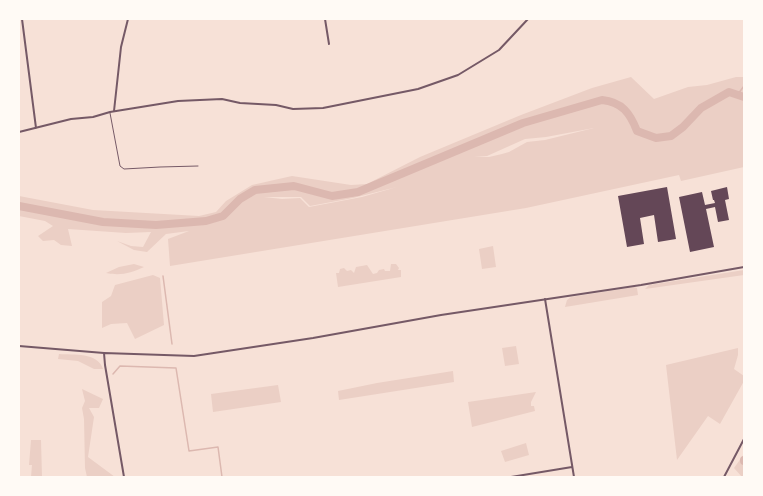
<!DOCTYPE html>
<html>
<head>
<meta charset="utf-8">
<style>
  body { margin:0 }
  #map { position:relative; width:763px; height:496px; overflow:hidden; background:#f7e1d7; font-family:"Alegreya Sans",sans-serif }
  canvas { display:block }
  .frame { position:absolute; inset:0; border:20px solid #fffaf5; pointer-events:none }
</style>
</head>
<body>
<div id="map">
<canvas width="763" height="496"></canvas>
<div class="frame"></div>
</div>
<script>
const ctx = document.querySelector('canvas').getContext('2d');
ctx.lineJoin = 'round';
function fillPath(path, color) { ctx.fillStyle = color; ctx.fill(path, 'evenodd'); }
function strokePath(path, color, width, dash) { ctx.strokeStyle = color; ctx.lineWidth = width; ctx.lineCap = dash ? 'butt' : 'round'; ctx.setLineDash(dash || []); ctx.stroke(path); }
const green = new Path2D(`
  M631,77L654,99L688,87L707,85L736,77H744V167L681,181L679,175L526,208L170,266L168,239L189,231L166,234L147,252L134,250L117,241L131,246L143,247L151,232L126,233L68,229L72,246L61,245L54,240L43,241L38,236L53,226L45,221L19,216V196L93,210L199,216L216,212L226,201L252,185L292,176L351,185L367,184L420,157L521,115L592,88ZM594,128L545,140L527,142L509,152L502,154L489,157H474L487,156L525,139L546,137ZM397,187L362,197L309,207L300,198L282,199L264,197H301L310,206L353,198Z
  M493,246L496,267L482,269L479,249Z
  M134,264L144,267C131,273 121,276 106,273L119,267Z
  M391,264H396L399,268L398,270H401V277L338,287L336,273H339L340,269L344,268L347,271L351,270L354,273L356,267L367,265L373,274L377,273L379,270L384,269L385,271H390Z
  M744,270V275L645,289L649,285Z
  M153,275L160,278L164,325L135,339L127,323L111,324L102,328V302L111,296L115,285Z
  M634,287L637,288L638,295L565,307L567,300L571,297Z
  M516,346L519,364L505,366L502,348Z
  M738,348V355L734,369L744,376V381L720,424L708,416L677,460L666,365Z
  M59,354C73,355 98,352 103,369H94L78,361L58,359Z
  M453,371L454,382L339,400L338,391L377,383Z
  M278,385L281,402L213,412L211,394Z
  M82,389L103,399L99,408H89L94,417L88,457L115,477H87L85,468L84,419L82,408L85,401Z
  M536,392L531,402V406H534L535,411L472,427L468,402Z
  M31,440H41L42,477H31L32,465H29Z
  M526,443L529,455L505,462L501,451Z
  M744,454V475L742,477L734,468Z`);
const stream = new Path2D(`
  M738,94L744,86
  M163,276L172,344
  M113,374L120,366L176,368L189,451L218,447L222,477`);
const river = new Path2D(`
  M19,206L103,222L156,225L206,221L223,216L240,199L255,190L294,186L332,196L358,192L523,123L602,100C622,102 630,113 637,131L656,138L671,136L683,127L701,108L729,92L744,97
  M744,460V461`);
const building = new Path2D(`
  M667,187L676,239L658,242L654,215L640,218L644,244L627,247L618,196Z
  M727,187L729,199L725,200L729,220L718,222L715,207L706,209L714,247L690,252L679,197L702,192L705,205L715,203L714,200H713L711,191Z`);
const service = new Path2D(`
  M110,113L120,166L124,169L160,167L198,166`);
const minor = new Path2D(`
  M22,19L36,128
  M325,19L329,44
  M114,111L121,47L128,19
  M19,132L71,119L93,117L110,112L178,101L222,99L240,103L276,105L293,109L323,108L418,89L458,75L499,50L528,19
  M545,299L574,477
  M19,346L104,353
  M511,477L572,467
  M724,477L744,439`);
const tertiary = new Path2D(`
  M124,477L105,365L104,353L194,356L313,338L441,315L641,285L744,267`);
fillPath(green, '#ebcfc5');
strokePath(stream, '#dcb8b0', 1.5);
strokePath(river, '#dcb8b0', 8);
fillPath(building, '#644757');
strokePath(service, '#755966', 1);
strokePath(minor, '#755966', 2);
strokePath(tertiary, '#755966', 2);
</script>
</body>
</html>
